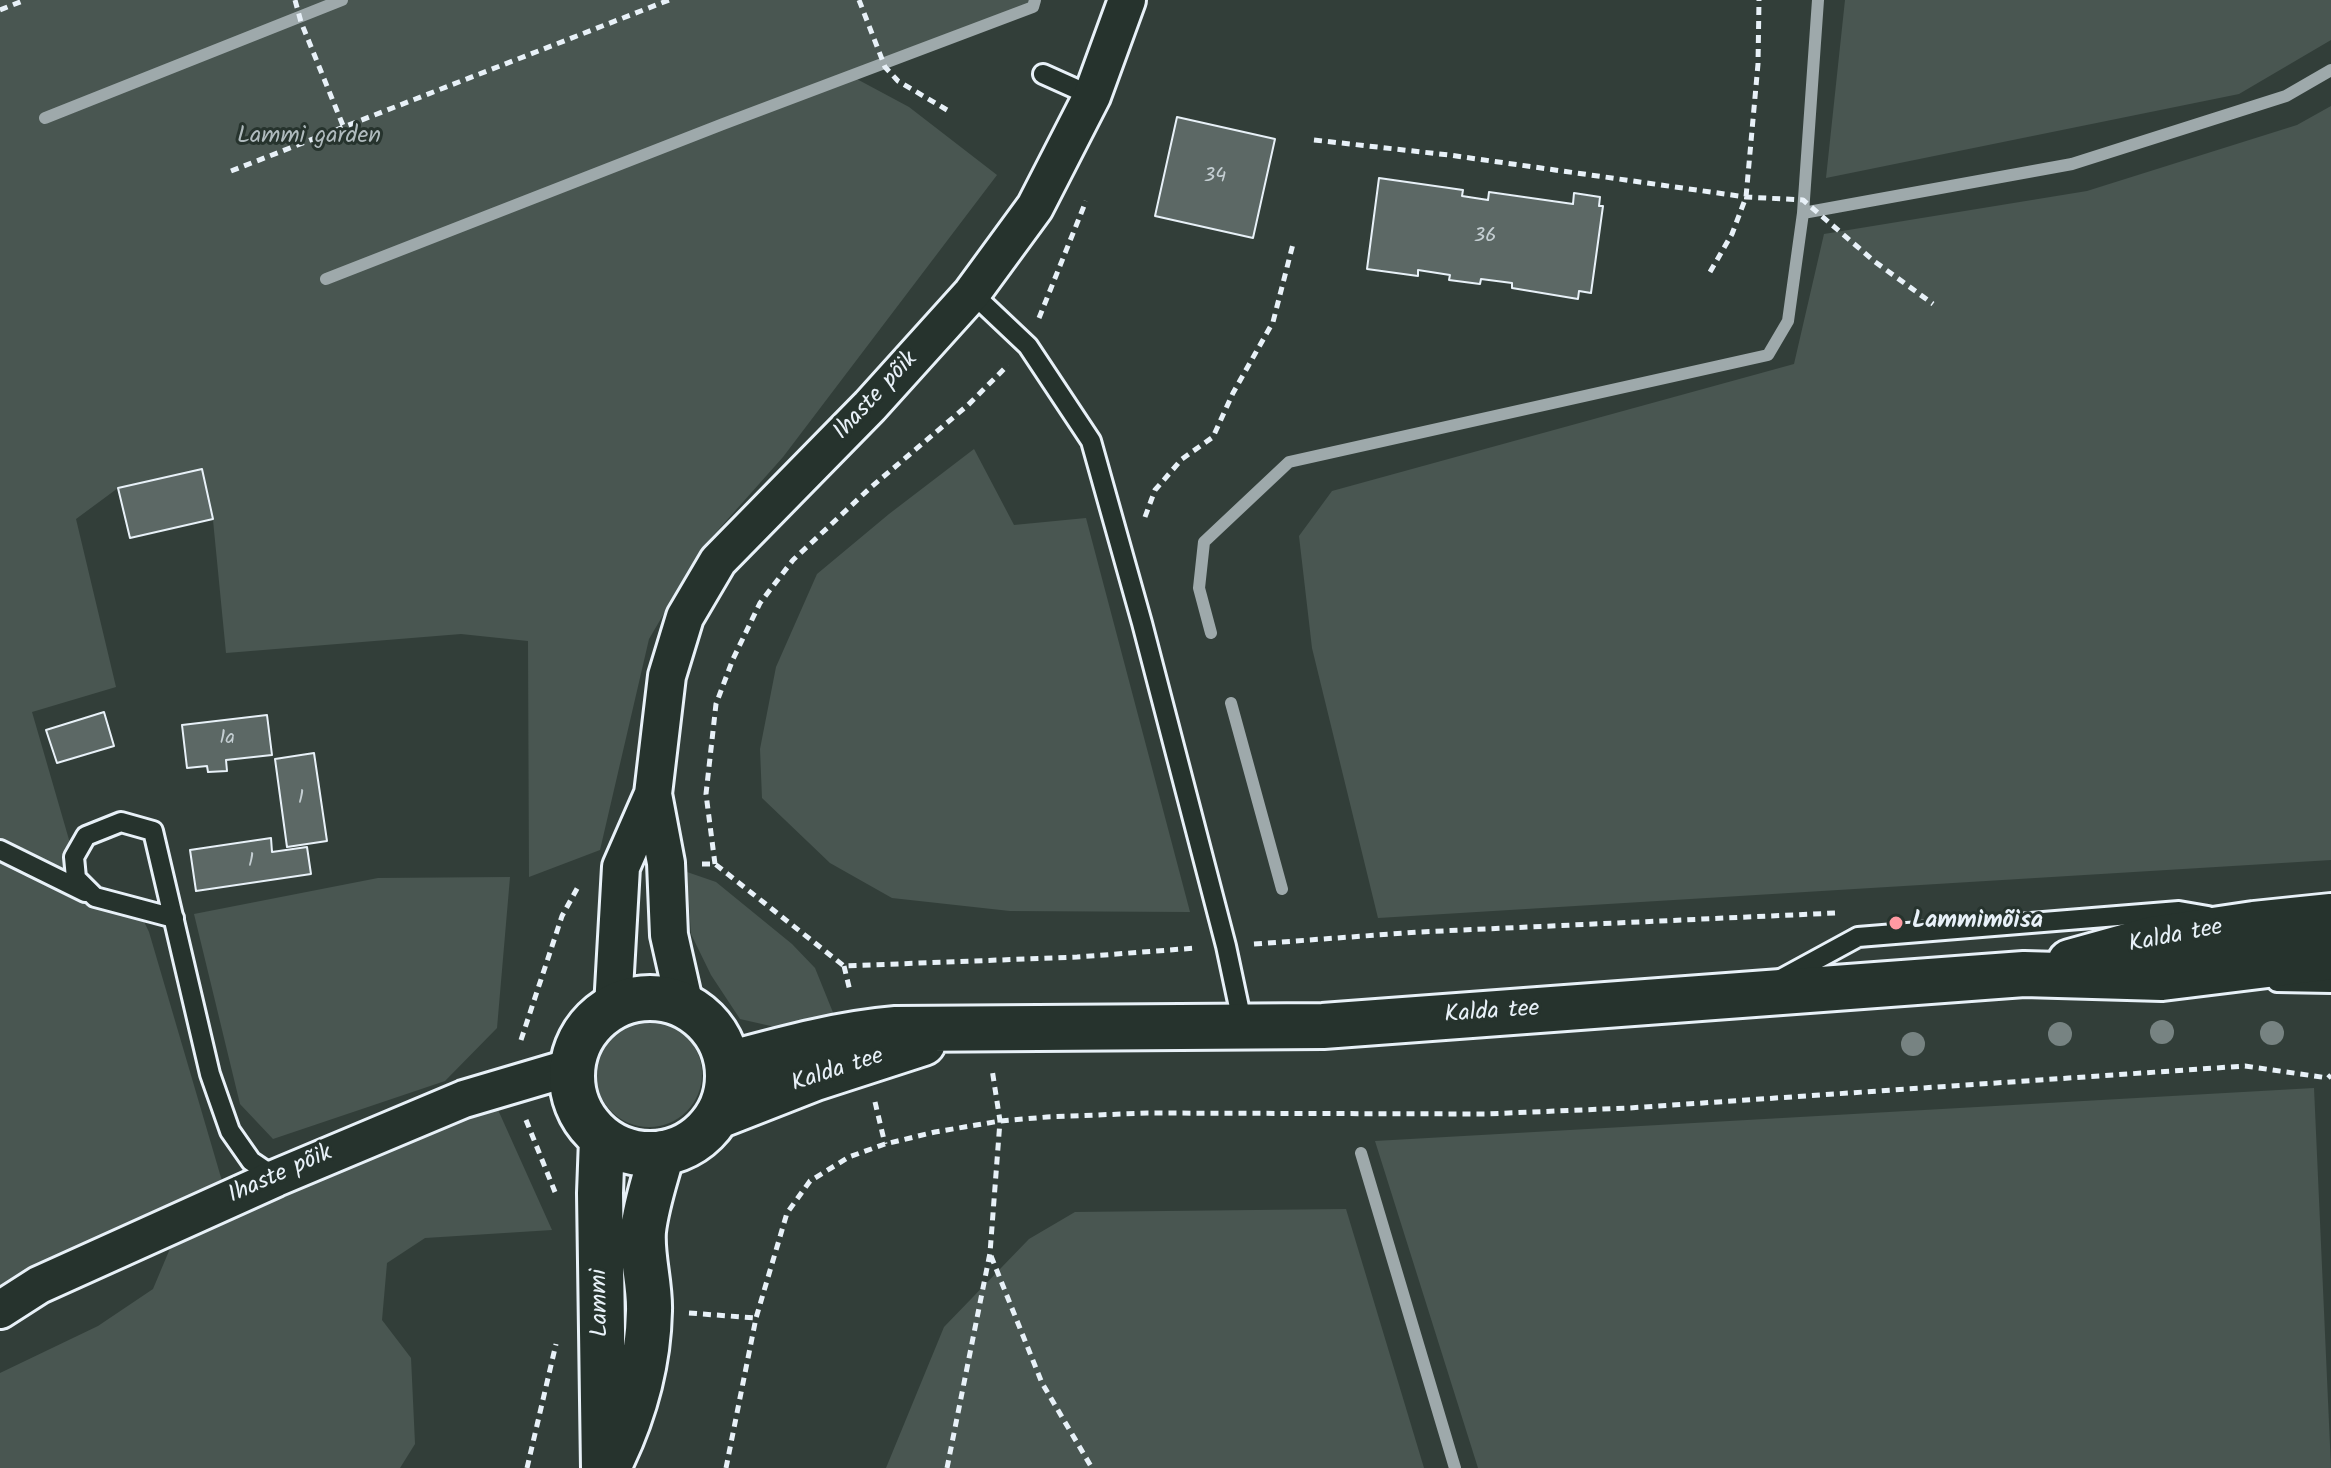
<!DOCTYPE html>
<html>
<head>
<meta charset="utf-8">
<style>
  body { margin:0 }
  canvas { display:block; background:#323e39 }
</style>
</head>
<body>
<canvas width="2331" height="1468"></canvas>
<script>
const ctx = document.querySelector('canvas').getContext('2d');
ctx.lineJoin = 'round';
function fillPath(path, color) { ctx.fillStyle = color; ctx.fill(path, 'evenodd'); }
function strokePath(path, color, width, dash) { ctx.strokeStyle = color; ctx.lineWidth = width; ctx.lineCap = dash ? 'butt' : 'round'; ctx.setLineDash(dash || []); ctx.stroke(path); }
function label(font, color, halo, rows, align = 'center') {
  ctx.font = font + ' Kalam,sans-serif'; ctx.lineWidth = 6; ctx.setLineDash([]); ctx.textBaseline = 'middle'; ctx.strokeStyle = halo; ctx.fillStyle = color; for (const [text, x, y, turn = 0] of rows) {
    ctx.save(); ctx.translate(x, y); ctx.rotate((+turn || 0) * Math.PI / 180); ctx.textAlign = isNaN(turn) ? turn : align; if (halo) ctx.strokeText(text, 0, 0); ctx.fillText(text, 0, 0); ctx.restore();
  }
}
const green = new Path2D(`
  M0,0H1035L1033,7L853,77L909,107L997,175L783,457L703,547L649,639L600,850L529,877L528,641L461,634L226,653L213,520L202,469L118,488L76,519L116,687L32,712L74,857L76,878L137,907L149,932L222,1181L19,1274L0,1286Z
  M1845,0H2331V40L2239,94L1826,178Z
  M2331,106V860L1378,918L1312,648L1299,536L1332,491L1794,364L1824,234L2087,191L2297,125Z
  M974,449L1014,525L1086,518L1190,912L1010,911L892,898L830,863L762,798L760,749L776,667L817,574L889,514Z
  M687,872L716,882L792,944L815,968L834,1015L784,1029L740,1019L711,975L691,934Z
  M510,877L497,1028L445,1081L273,1139L240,1104L194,914L378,878Z
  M596 1074a53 53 0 1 1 106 0a53 53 0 1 1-106 0Z
  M2314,1088L2331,1468H1478L1375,1141Z
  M490,1092L552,1230L425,1238L387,1263L382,1320L411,1358L415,1444L400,1468H0V1373L98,1326L153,1289L182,1220Z
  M1346,1209L1424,1468H886L944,1327L1029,1239L1075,1212Z`);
const stream = new Path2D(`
  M45,118L342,0
  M1803,213L1818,0
  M326,279L723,124L1033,7L1035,0
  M1211,633L1199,588L1204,542L1289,462L1768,355L1788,321L1803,213L2072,164L2286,96L2331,70
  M1231,703L1282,889
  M1361,1153L1455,1468`);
const building = new Path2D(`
  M1177,117L1275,139L1253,238L1155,216Z
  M1379,178L1463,190L1462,196L1488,200L1489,192L1573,204L1574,193L1600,197L1599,206H1603L1591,293L1579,291L1578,299L1512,288V283L1481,279L1480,284L1449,280L1450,275L1418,270V276L1367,269Z
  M202,469L213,519L130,538L118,488Z
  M104,712L114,746L57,763L46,730Z
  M267,715L272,755L226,760L227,771L208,772L207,766L187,768L182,725Z
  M314,753L327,841L287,847L275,759Z
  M271,838L272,852L307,847L311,874L196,891L190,850Z`);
const path = new Path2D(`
  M295,0L301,22L344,128
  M859,0L885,67L898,81L947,110
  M0,10L25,0
  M1314,140L1449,155L1746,197L1803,200L1874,261L1933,304
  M231,171L669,0
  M1710,272L1732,234L1746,197L1758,64L1759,0
  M1039,318L1086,201
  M1145,517L1155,490L1182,459L1213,437L1233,393L1273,322L1293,244
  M702,864H715L844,966L1077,957L1196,948
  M715,864L706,794L716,704L733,659L760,603L793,560L870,488L968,405L1008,365
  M1254,944L1419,932L1835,913
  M844,966L850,991
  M521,1040L562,916L579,885
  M875,1102L885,1144
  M526,1120L555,1192
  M991,1256L1042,1383L1092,1468
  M689,1313L756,1318
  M527,1468L556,1344
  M726,1468L756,1318L787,1213L810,1181L849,1157L885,1144L935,1132L1000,1121L1047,1117L1147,1113L1485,1114L1629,1108L2245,1066L2328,1078L2331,1075
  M947,1468L990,1253L1000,1121L992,1069`);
const service = new Path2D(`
  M1043,74L1092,96
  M972,293L1028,346L1091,441L1142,623L1226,946L1243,1026
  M0,850L85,892
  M174,918L95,897L76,878L74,857L86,836L121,822L153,831L210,1074L230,1131L251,1161L276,1178
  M1779,980L1858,937L2179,911L2208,916
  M2277,982L2331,983`);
const minor = new Path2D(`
  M653,794L666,863L669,935L685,1006
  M613,1007L621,867L653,794L667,676L685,617L718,561L870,406L972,293L1035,207L1092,96L1127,0
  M0,1310L39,1285L276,1178L464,1099L572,1067`);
const tertiary = new Path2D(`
  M2070,962L2153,939L2254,924L2331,916
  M572 1076a78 78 0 1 1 156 0a78 78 0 1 1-156 0Z
  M728,1064C784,1049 838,1034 896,1029L1323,1026L2024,974L2162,978L2331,957
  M718,1116L815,1078L923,1043
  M602,1139L600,1193L604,1468
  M612,1459C634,1413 648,1362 649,1311C650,1284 641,1257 643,1231C646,1204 655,1179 662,1153`);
const trees = [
  [2162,1032],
  [2272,1033],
  [2060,1034],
  [1913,1044]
];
const markers = [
  [1896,923,8,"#ff9aa2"]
];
const numberNames = [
  ["34",1215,178],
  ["36",1485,238],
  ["1a",227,740],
  ["1",301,800],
  ["1",251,863]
];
const parkNames = [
  ["Lammi garden",309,138]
];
const streetNames = [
  ["Ihaste põik",877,397,-47],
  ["Kalda tee",2176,938,-11],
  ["Kalda tee",1492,1014,-4],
  ["Kalda tee",838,1072,-18],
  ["Ihaste põik",281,1176,-24],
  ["Lammi",602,1303,-91]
];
const poiNames = [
  ["Lammimõisa",1912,923]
];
fillPath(green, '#495651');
strokePath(stream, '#9ea9ab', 12);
fillPath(building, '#5c6865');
strokePath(building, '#e8f1f8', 2);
strokePath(service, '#e8f1f8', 24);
strokePath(minor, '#e8f1f8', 42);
strokePath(tertiary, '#e8f1f8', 50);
strokePath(path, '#e8f1f8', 5, [8, 6]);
strokePath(service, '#26332d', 18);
strokePath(minor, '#26332d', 36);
strokePath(tertiary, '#26332d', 44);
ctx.fillStyle = '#778382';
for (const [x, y] of trees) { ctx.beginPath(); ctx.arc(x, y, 12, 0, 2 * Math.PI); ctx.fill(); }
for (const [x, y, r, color] of markers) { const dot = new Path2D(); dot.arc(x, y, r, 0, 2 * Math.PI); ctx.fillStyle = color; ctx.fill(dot); strokePath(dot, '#26332d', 3); }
label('20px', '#c5cfd3', null, numberNames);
label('24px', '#b0bbbe', '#26332d', parkNames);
label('24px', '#e8f1f8', '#26332d', streetNames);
label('bold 24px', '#e8f1f8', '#26332d', poiNames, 'left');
</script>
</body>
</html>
